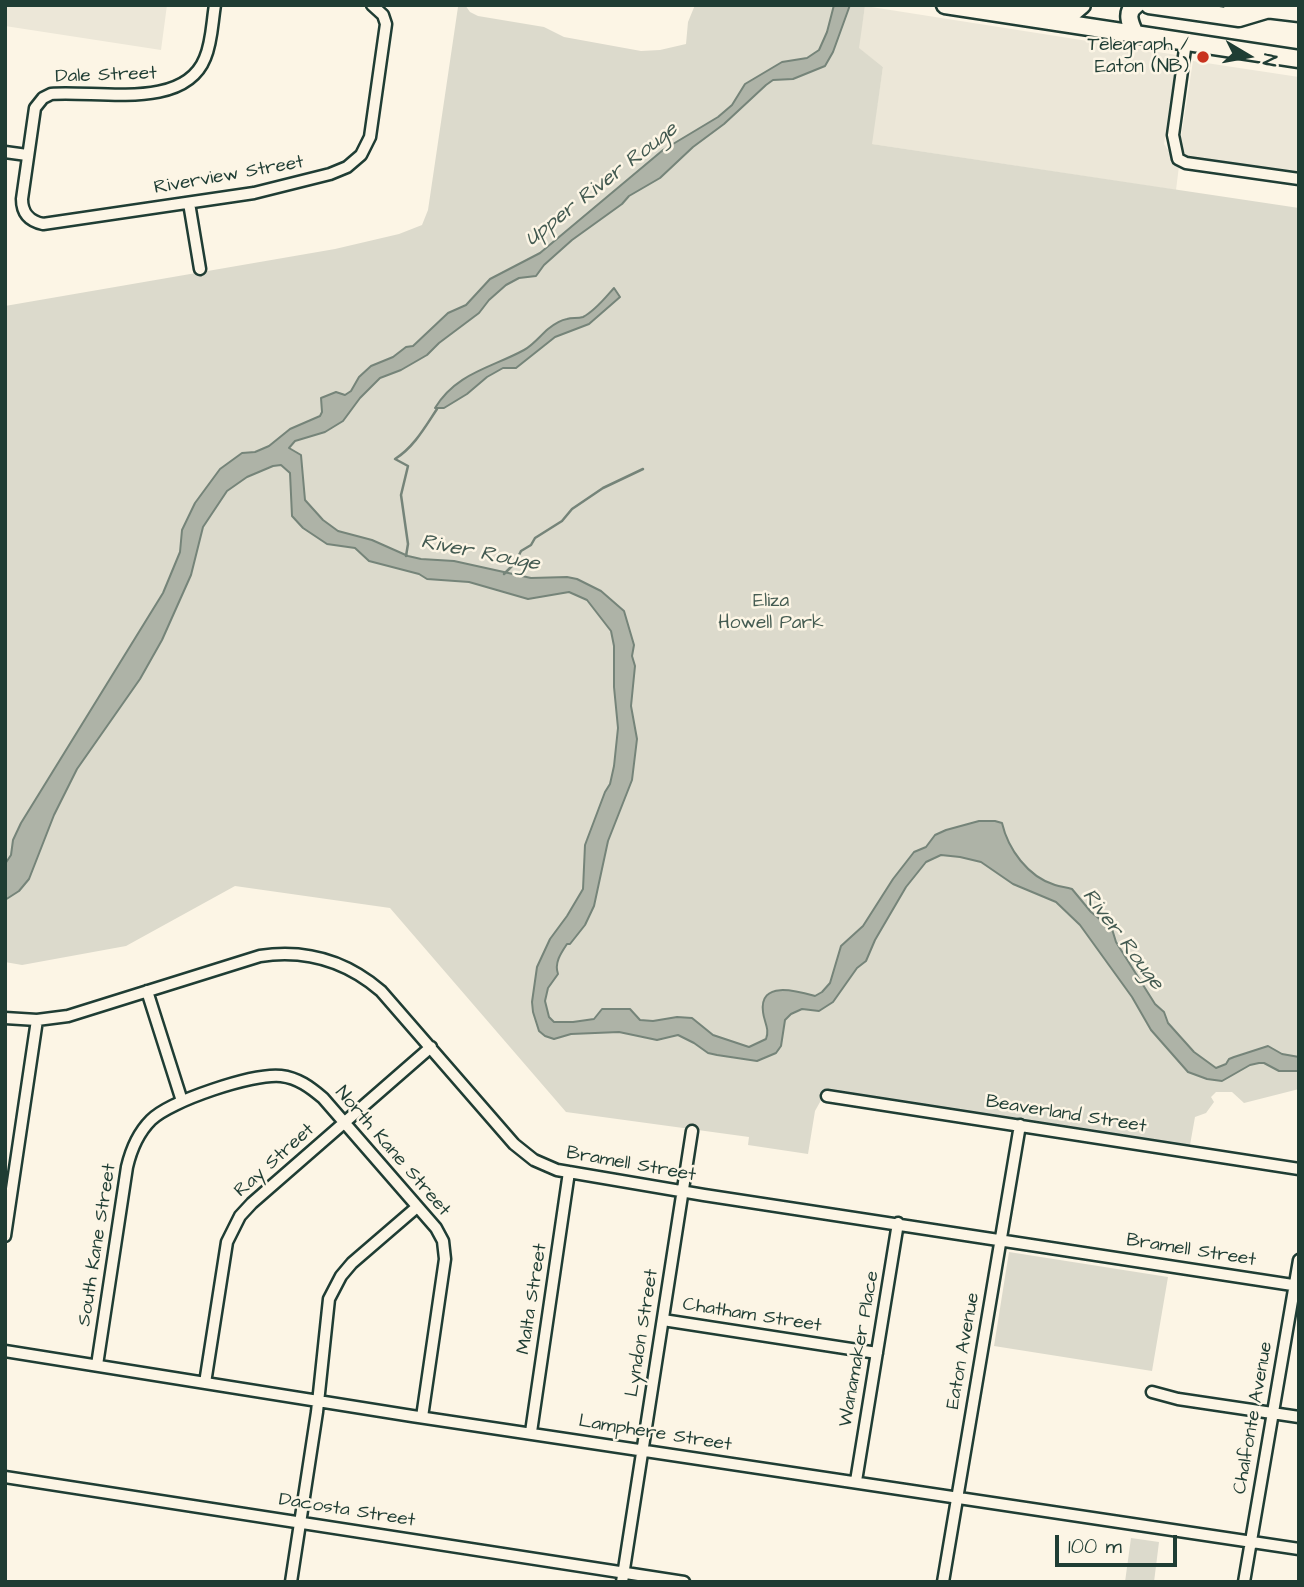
<!DOCTYPE html>
<html>
<head>
<meta charset="utf-8">
<style>
  body { margin:0 }
  #map { position:relative; width:1304px; height:1587px; overflow:hidden; background:#fcf5e5; font-family:"Architects Daughter",sans-serif }
  canvas { display:block }
  .frame { position:absolute; inset:0; border:7px solid #1f3d34; pointer-events:none }
  .north { position:absolute; left:1213px; top:21px; width:70px; height:70px; -webkit-text-stroke:5px #fcf5e5; paint-order:stroke; rotate:100deg; font-size:19px; font-weight:700; line-height:28px; text-align:center; color:#1f3d34 }
  .north::after { content:''; display:block; margin:auto; width:24px; height:32px; background:#1f3d34; clip-path:polygon(50% 0,100% 100%,50% 72%,0 100%) }
  .scale { position:absolute; left:1055px; top:1535px; width:122px; height:32px; box-sizing:border-box; border:4px solid #1f3d34; border-top:0; padding-left:9px; font-size:21px; line-height:24px; white-space:nowrap; color:#1f3d34; -webkit-text-stroke:5px #fcf5e5; paint-order:stroke }
</style>
</head>
<body>
<div id="map">
<canvas width="1304" height="1587"></canvas>
<div class="frame"></div>
<div class="north">N</div>
<div class="scale">100 m</div>
</div>
<script>
const ctx = document.querySelector('canvas').getContext('2d');
ctx.lineJoin = 'round';
function fillPath(path, color) { ctx.fillStyle = color; ctx.fill(path, 'evenodd'); }
function strokePath(path, color, width, dash) { ctx.strokeStyle = color; ctx.lineWidth = width; ctx.lineCap = dash ? 'butt' : 'round'; ctx.setLineDash(dash || []); ctx.stroke(path); }
function label(font, color, halo, rows, align = 'center') {
  ctx.font = font + ' "Architects Daughter",sans-serif'; ctx.lineWidth = 5; ctx.setLineDash([]); ctx.textBaseline = 'middle'; ctx.strokeStyle = halo; ctx.fillStyle = color; for (const [text, x, y, turn = 0] of rows) {
    ctx.save(); ctx.translate(x, y); ctx.rotate((+turn || 0) * Math.PI / 180); ctx.textAlign = isNaN(turn) ? turn : align; if (halo) ctx.strokeText(text, 0, 0); ctx.fillText(text, 0, 0); ctx.restore();
  }
}
const built = new Path2D(`
  M5,5H167L161,50L5,26Z
  M865,6L1177,55L1164,144L1179,166L1176,190L871,144L883,67L858,48Z
  M1193,61L1299,77V175L1178,156Z`);
const green = new Path2D(`
  M460,5H465L470,12L478,16L544,27L564,37L641,51L660,50L686,44L688,22L695,5L865,6L859,48L883,67L872,144L1299,208V1057L1282,1054L1250,1065L1264,1063L1274,1069L1299,1071V1089L1244,1103L1232,1092H1216L1211,1097L1214,1102L1206,1113L1195,1117L1190,1145L823,1091L820,1102L815,1111L808,1154L748,1145L749,1137L566,1112L390,908L235,886L126,946L22,965L5,962V306L335,249L399,234L422,225L428,210L458,7Z
  M1009,1252L1168,1277L1152,1371L994,1346Z
  M1131,1538L1159,1542L1154,1582H1125Z`);
const water = new Path2D(`
  M834,5H850L833,52L825,66L793,79L773,80L766,85L724,124L693,147L660,178L629,196L622,204L572,240L544,265L536,276L519,278L506,285L489,300L479,313L439,343L427,355L401,370L380,378L360,398L343,421L325,432L295,441L289,448L301,455L305,500L323,520L338,531L372,540L408,556L421,559L454,561L531,578L567,577L577,579L601,591L624,611L634,645L632,656L635,666L631,706L637,739L632,780L608,841L594,906L585,925L570,944H567C561,953 554,963 558,974L548,988L545,1001L549,1017L554,1022H573L594,1019L602,1009H630L640,1020L653,1021L677,1017L692,1018L713,1035L749,1047L766,1039C770,1029 764,1022 763,1012C759,980 797,991 815,996L822,992L830,983L841,946L863,926L893,879L914,852L926,847L935,835L946,830L979,821H995L1002,823C1008,849 1028,877 1055,885C1061,887 1066,887 1072,889L1091,912L1112,929L1116,942L1155,1004L1164,1012L1168,1023L1194,1052L1216,1068L1226,1064L1229,1059L1234,1057L1268,1046L1282,1054L1299,1057V1071H1279L1264,1063H1259L1250,1065L1222,1081L1207,1079L1188,1072L1151,1030L1132,997L1080,925L1056,902L1013,884L981,862L960,857L941,855L926,862L906,887L875,940L866,961L857,968L833,1002L819,1011L802,1009L791,1014L785,1020L781,1046L776,1053L757,1061L717,1055L708,1053L694,1043L678,1035L657,1040L619,1032L571,1034L554,1039L545,1036L539,1031L533,1012L532,1002L537,967L550,939L567,916L583,889L585,845L605,792L610,784L614,766L618,728L614,687V646L611,631L587,600L569,592L528,599L469,582L427,579L419,574L369,561L355,548L327,544L303,528L292,516L290,473L281,465L273,466L247,477L227,491L203,527L191,575L162,640L140,679L77,769L54,815L29,879L19,891L5,900V864L11,855L13,840L21,823L163,593L180,552L182,530L195,503L220,469L242,453L255,452L269,446L290,429L320,416L322,412L321,398L336,392L345,395L351,391L359,377L371,366L393,357L406,347L413,346L448,313L466,305L490,279L540,253L663,150L718,117L732,105L745,84L782,62L807,58L819,50L827,32Z
  M614,288L620,297L589,324L555,337L516,368H503L487,377L467,394L444,408H435C456,373 491,368 524,350C533,345 540,336 548,329C553,325 561,320 567,319C572,317 577,319 583,317C595,311 605,298 614,288Z`);
const stream = new Path2D(`
  M406,556L408,544L401,495L408,466L395,459C414,447 425,427 437,409
  M504,574L515,563L521,551L531,545L535,538L562,521L572,509L603,488L643,469`);
const minor = new Path2D(`
  M215,5C212,23 212,42 205,58C184,111 97,90 51,94L43,98L35,108L22,199C22,213 29,221 43,224L254,193L330,174L347,167L361,155L370,137L386,24L383,15L372,5
  M1186,42L1173,135L1178,159L1186,163L1299,179
  M5,152L27,155
  M189,203L200,269
  M147,991L182,1101
  M5,1018L37,1020L68,1016L260,956C306,949 346,961 381,991L514,1144L534,1160L557,1170L704,1195L1299,1286
  M827,1096L1299,1169
  M5,1236L37,1020
  M663,1320L877,1353
  M5,1351L412,1416L1299,1549
  M97,1365L127,1167C131,1150 138,1133 151,1120C170,1101 253,1073 281,1076C298,1078 310,1087 323,1098L436,1228L443,1241L445,1259L422,1417
  M205,1383L227,1242L240,1216L252,1203L431,1047
  M1152,1392L1178,1399L1299,1417
  M531,1432L569,1172
  M5,1477L684,1582
  M856,1481L898,1223
  M291,1582L317,1412L329,1299L341,1276L352,1263L417,1207
  M622,1582L692,1131
  M943,1582L1020,1125
  M1244,1582L1299,1260`);
const primary = new Path2D(`
  M945,5L1299,59
  M1014,5L1075,11L1082,5
  M1149,5L1239,18L1269,9
  M1232,5L1299,13
  M1135,34C1131,25 1124,12 1136,5`);
const markers = [
  [1203,57,7,"#c8321e"]
];
const poiNames = [
  ["Telegraph /",1189,46],
  ["Eaton (NB)",1189,68]
];
const streetNames = [
  ["Dale Street",106,76,-2],
  ["Riverview Street",229,176,-10],
  ["Beaverland Street",1066,1115,9],
  ["North Kane Street",392,1152,49],
  ["Ray Street",275,1161,-42],
  ["Bramell Street",631,1165,10],
  ["South Kane Street",98,1245,-81],
  ["Bramell Street",1191,1251,9],
  ["Malta Street",533,1299,-81],
  ["Chatham Street",752,1316,9],
  ["Lyndon Street",643,1333,-81],
  ["Wanamaker Place",860,1349,-80],
  ["Eaton Avenue",964,1351,-80],
  ["Chalfonte Avenue",1254,1418,-80],
  ["Lamphere Street",655,1434,9],
  ["Dacosta Street",347,1511,9]
];
const parkNames = [
  ["Eliza",771,602],
  ["Howell Park",771,624]
];
const waterNames = [
  ["Upper River Rouge",602,185,-38],
  ["River Rouge",480,554,11],
  ["River Rouge",1122,940,53]
];
fillPath(built, '#ece7d8');
fillPath(green, '#dcdacc');
fillPath(water, '#aeb3a7');
strokePath(water, '#758479', 2);
strokePath(stream, '#758479', 2.5);
strokePath(minor, '#1f3d34', 15);
strokePath(primary, '#1f3d34', 21);
strokePath(minor, '#fcf5e5', 10);
strokePath(primary, '#fcf5e5', 16);
for (const [x, y, r, color] of markers) { const dot = new Path2D(); dot.arc(x, y, r, 0, 2 * Math.PI); ctx.fillStyle = color; ctx.fill(dot); strokePath(dot, '#fcf5e5', 2.5); }
label('19px', '#1f3d34', '#fcf5e5', poiNames, 'right');
label('19px', '#1f3d34', '#fcf5e5', streetNames);
label('19px', '#455c52', '#fcf5e5', parkNames);
label('italic 21px', '#435a51', '#fcf5e5', waterNames);
</script>
</body>
</html>
